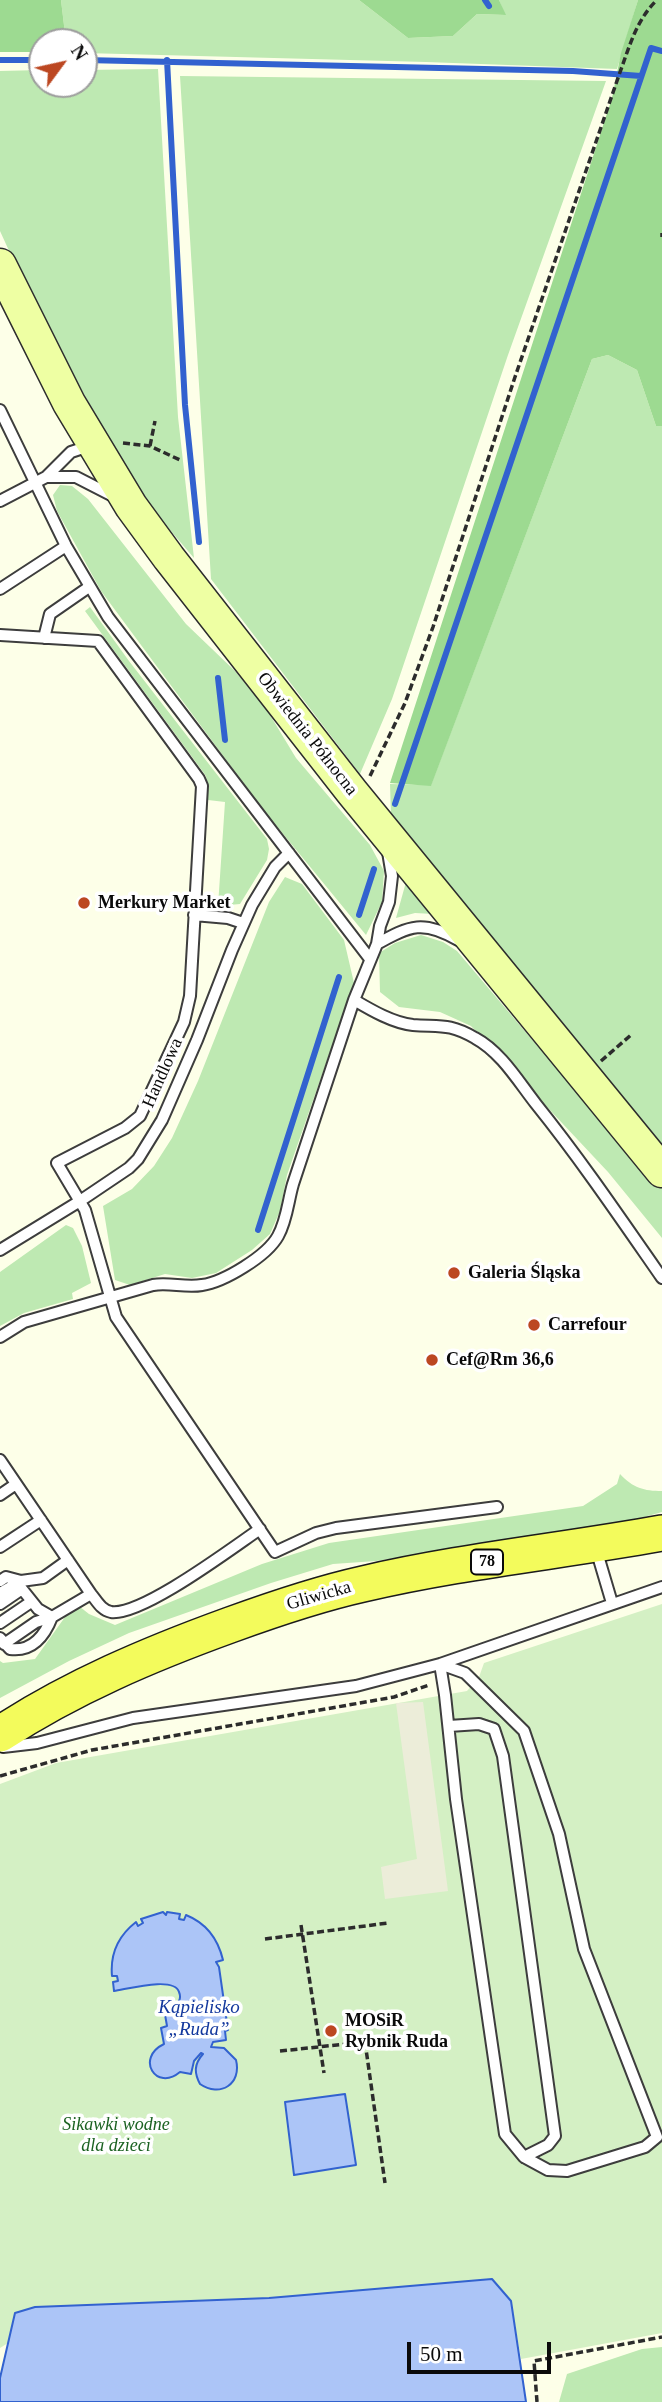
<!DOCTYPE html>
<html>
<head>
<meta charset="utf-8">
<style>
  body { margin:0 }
  #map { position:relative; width:662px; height:2402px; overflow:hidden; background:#fdffe8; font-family:"Times New Roman",serif }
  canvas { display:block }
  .north { position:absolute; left:28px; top:28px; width:70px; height:70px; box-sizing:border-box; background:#fff; border:2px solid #9d9d9d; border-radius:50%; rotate:57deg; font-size:19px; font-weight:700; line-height:28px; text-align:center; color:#0a0a0a }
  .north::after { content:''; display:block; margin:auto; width:24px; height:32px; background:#bc4721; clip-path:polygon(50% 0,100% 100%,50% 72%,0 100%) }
  .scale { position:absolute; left:407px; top:2342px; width:144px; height:32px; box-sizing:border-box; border:4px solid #0a0a0a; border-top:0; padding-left:9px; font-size:21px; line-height:24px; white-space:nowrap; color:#0a0a0a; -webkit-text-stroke:5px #fff; paint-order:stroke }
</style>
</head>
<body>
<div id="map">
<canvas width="662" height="2402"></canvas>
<div class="north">N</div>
<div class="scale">50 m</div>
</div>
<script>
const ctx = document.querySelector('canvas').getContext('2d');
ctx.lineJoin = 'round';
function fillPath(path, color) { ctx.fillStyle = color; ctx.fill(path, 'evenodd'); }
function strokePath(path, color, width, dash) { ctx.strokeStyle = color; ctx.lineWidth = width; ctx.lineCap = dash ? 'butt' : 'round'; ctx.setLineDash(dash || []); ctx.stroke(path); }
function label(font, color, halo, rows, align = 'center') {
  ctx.font = font + ' "Times New Roman",serif'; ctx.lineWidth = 7; ctx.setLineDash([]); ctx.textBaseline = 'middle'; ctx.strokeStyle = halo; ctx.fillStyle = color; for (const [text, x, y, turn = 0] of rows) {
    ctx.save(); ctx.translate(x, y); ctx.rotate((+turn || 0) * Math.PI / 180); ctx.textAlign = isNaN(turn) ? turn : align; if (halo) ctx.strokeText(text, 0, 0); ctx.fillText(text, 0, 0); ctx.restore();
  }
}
const green = new Path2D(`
  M61,0H359L408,38L453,36L477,14L505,15L499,0H638L617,69L426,62L84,53V42H66Z
  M158,69L178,417L194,558L145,501L37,312L0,231V71L42,70V84H84V70Z
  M180,76L606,81L508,355L392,699L360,774L211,579Z
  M608,355L637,370L656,426H662V1146L391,815L390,784L431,785L592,359Z
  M60,485L72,486L88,499L186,624L235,671L267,710L296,758L370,845L384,871L382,902L366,935L261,807L101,591L57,511L53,495Z
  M90,607L129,661L267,839L269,849L267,860L240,904L218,906L225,802L208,800L206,776L85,611Z
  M285,877L302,884L344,940L354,983L287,1175L280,1211L270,1234L252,1250L216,1273L192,1278L165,1274L130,1285L115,1280L103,1206L132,1189L154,1166L172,1138L198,1081L269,902Z
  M406,882L433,914L415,913L396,918Z
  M421,935L443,942L457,951L540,1049L585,1091L662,1187V1238L608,1172L471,1026L440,1012L399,1007L380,992L379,953L395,943Z
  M66,1225L73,1228L82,1246L91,1283L72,1293L73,1299L24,1313L0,1326V1272Z
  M620,1474C633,1488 644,1491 662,1491V1512L612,1526L376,1561L333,1564L271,1583L129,1633L69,1661L0,1698V1661L3,1663L35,1659L75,1603L89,1614L115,1625L262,1564L329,1543L583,1506L617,1484Z
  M662,2347V2402H559L567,2374L642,2349Z`);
const forest = new Path2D(`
  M0,0H61L66,42H42V52H0Z
  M359,0H499L506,15L477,14L453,36L408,38Z
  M638,0H662V426H656L637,370L608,355L592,359L431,786L390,783L612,98L621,53Z`);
const pitch = new Path2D(`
  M662,1604V2333L521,2359L511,2301L492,2279L269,2298L15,2313L8,2343L0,2348V1784L56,1763L467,1691L479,1677L484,1663Z`);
const plaza = new Path2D(`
  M423,1702L448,1891L385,1899L381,1867L417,1859L396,1703Z`);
const water = new Path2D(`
  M163,1912L166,1915L167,1912L180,1914L179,1919L184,1920L186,1915C206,1923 218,1939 223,1960L216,1962L219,1967L228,2030L225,2031L226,2040L213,2042L211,2047L224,2048L236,2060C242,2084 220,2098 200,2084C194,2073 194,2064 203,2054L201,2053L194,2061L191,2074L180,2072C156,2092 135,2058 164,2044L161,2028L167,2026L164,2009L174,2007C178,2003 182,1999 179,1992C174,1976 128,1989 114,1991L113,1982L118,1981L117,1976H112C110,1954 118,1936 136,1922L138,1926L143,1923L141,1919Z
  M345,2094L356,2165L294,2175L285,2102Z
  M492,2279L511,2301L526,2402H0V2378L15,2313L35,2307L269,2298Z`);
const stream = new Path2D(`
  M485,0L489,6
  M0,60H42
  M84,60L573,71L641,76
  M167,60L185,405L199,542
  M218,678L225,740
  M395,804L651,48L662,51
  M359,915L374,869
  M258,1230L339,977`);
const path = new Path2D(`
  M662,233V237
  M123,443L150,446L180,460
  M150,446L155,421
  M370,776L405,703L433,627L515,377L619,75C629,48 636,20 657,0
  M601,1061L631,1035
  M0,1776L92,1750L394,1697L429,1685
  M301,1925L324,2073
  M265,1939L388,1923
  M365,2042L385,2183
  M280,2051L403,2038
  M537,2402L534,2361L662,2337`);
const service = new Path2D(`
  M0,410L66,546L108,617L370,959
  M46,477H76L115,497
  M0,501L46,477L71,452L92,445
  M0,589L66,546
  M0,635L98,641L199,779L202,786L190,996L184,1022L140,1116L125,1128L57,1163L85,1210L116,1317L275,1552L316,1533L336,1528L497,1507
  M44,638L50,614L89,587
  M194,915L228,918L243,923
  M377,944C410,925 424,920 458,940
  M354,1000C371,1010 393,1023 413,1025C440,1027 449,1023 475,1038C501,1052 518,1081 536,1104C581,1160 621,1219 662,1278
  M0,1250L80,1201L129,1168L138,1159L162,1120L197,1040L232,950L252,905L275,867L289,853
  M0,1337L24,1322L153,1285C169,1282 185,1288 202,1285C224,1282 267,1256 278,1236C287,1220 288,1201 293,1184L354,1000L377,944L380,926L389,902L392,876L388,852
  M0,1460L91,1594C97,1601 101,1610 111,1612C142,1616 232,1548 260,1529
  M0,1495L16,1484
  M0,1547L41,1520
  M596,1549L612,1603
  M0,1581L6,1577L21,1581
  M0,1593L21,1581L43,1578L68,1560
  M0,1604L22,1589L38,1609L52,1617C45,1635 33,1652 10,1649L0,1638
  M0,1623L31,1602
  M4,1644L36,1622L52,1617L91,1594
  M449,1726L479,1724L494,1729L503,1756L555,2136L548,2145L524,2157L505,2134L456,1799L445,1695L440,1664L465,1673L524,1731L559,1834L584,1949L657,2137L645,2147L567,2171L548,2170L524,2157
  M3,1747L37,1743L133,1718L356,1686L440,1664L662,1587`);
const secondary = new Path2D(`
  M0,265L69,403L131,506L169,558L352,792L662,1171`);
const primary = new Path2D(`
  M0,1734C72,1687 150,1654 230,1625C274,1609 318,1594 363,1584C461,1561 563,1551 662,1533`);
const markers = [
  [84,903,7,"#bc4721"],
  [454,1273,7,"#bc4721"],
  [534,1325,7,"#bc4721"],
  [432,1360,7,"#bc4721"],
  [331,2031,7,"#bc4721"]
];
const shields = [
  [487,1562,32]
];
const shieldNames = [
  ["78",487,1562]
];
const streetNames = [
  ["Obwiednia Północna",307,734,52],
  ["Handlowa",163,1073,-66],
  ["Gliwicka",319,1596,-16]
];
const poiNames = [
  ["Merkury Market",98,903],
  ["Galeria Śląska",468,1273],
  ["Carrefour",548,1325],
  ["Cef@Rm 36,6",446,1360],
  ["MOSiR",345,2021],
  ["Rybnik Ruda",345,2042]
];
const parkNames = [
  ["Sikawki wodne",116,2125],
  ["dla dzieci",116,2146]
];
const waterNames = [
  ["Kąpielisko",199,2008],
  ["„Ruda”",199,2030]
];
fillPath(green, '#bee9b2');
fillPath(forest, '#9dda91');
fillPath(pitch, '#d4f0c4');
fillPath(plaza, '#ecedd9');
fillPath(water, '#acc5f7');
strokePath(water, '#3262cf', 2);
strokePath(stream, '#3262cf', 6);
strokePath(service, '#3d3d3d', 14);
strokePath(secondary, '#2c2c2c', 35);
strokePath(primary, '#1b1b1b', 38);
strokePath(path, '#2c2c2c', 3.5, [7, 3.5]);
strokePath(service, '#fff', 10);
strokePath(secondary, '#eeffa3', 32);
strokePath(primary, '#f3fb5c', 35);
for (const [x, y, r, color] of markers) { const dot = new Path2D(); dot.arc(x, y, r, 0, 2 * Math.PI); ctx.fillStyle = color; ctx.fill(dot); strokePath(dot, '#fff', 2.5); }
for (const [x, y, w] of shields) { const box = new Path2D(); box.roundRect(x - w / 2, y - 12.5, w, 25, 5); ctx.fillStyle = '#fff'; ctx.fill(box); strokePath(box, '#0a0a0a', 2); }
label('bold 16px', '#0a0a0a', null, shieldNames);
label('18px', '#0a0a0a', '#fff', streetNames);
label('bold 18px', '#0a0a0a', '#fff', poiNames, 'left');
label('italic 18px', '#1b6221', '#fff', parkNames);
label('italic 19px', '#13389d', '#fff', waterNames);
</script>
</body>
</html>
